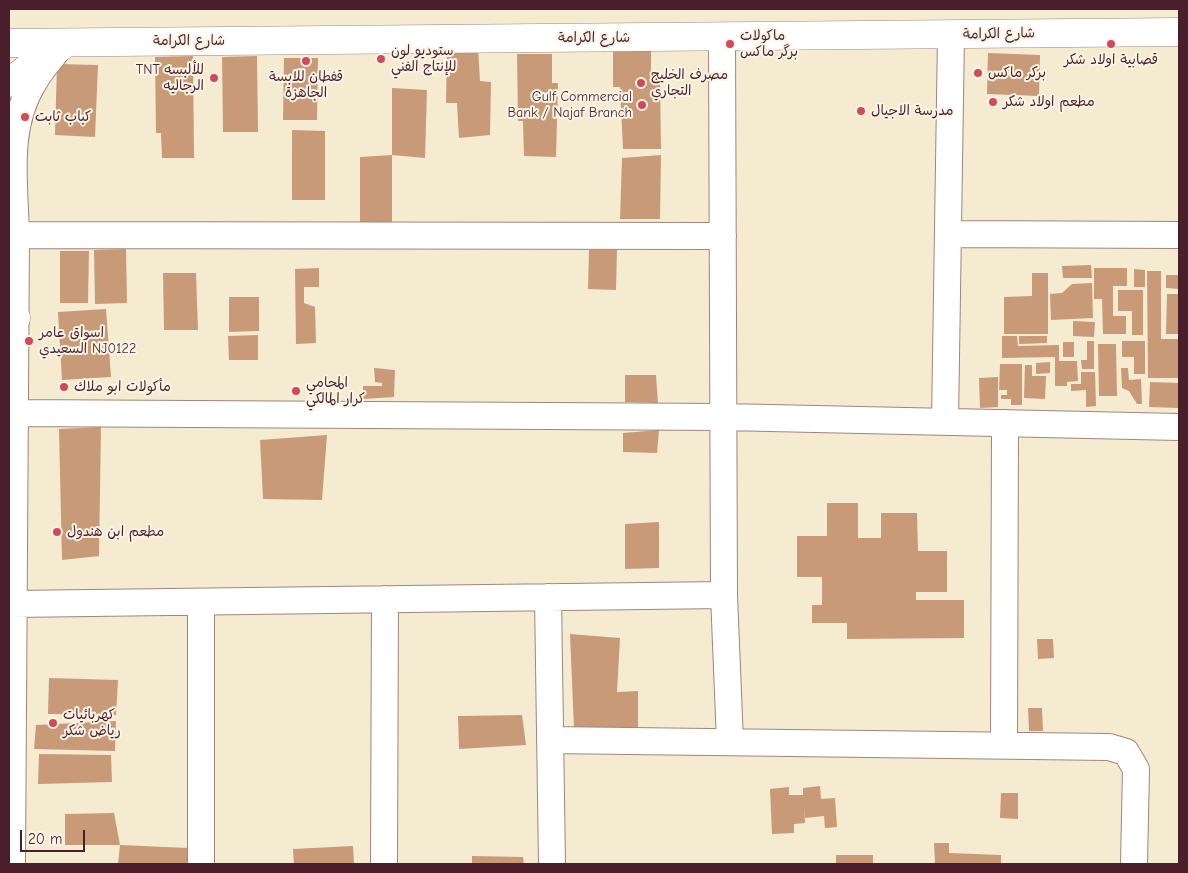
<!DOCTYPE html>
<html>
<head>
<meta charset="utf-8">
<style>
  body { margin:0 }
  #map { position:relative; width:1188px; height:873px; overflow:hidden; background:#f4ebd1; font-family:"Comic Neue",sans-serif }
  canvas { display:block }
  .frame { position:absolute; inset:0; border:10px solid #4a1f2b; pointer-events:none }
  .scale { position:absolute; left:20px; top:830px; width:65px; height:22px; box-sizing:border-box; border:2px solid #4a1f2b; border-top:0; padding-left:6px; font-size:15px; line-height:18px; white-space:nowrap; color:#4a1f2b; -webkit-text-stroke:4px #fcf5e5; paint-order:stroke }
</style>
</head>
<body>
<div id="map">
<canvas width="1188" height="873"></canvas>
<div class="frame"></div>
<div class="scale">20 m</div>
</div>
<script>
const ctx = document.querySelector('canvas').getContext('2d');
ctx.lineJoin = 'round';
function fillPath(path, color) { ctx.fillStyle = color; ctx.fill(path, 'evenodd'); }
function strokePath(path, color, width, dash) { ctx.strokeStyle = color; ctx.lineWidth = width; ctx.lineCap = dash ? 'butt' : 'round'; ctx.setLineDash(dash || []); ctx.stroke(path); }
function label(font, color, halo, rows, align = 'center') {
  ctx.font = font + ' "Comic Neue","Playpen Sans Arabic",sans-serif'; ctx.lineWidth = 4; ctx.setLineDash([]); ctx.textBaseline = 'middle'; ctx.strokeStyle = halo; ctx.fillStyle = color; for (const [text, x, y, turn = 0] of rows) {
    ctx.save(); ctx.translate(x, y); ctx.rotate((+turn || 0) * Math.PI / 180); ctx.textAlign = isNaN(turn) ? turn : align; if (halo) ctx.strokeText(text, 0, 0); ctx.fillText(text, 0, 0); ctx.restore();
  }
}
const building = new Path2D(`
  M478,48L480,81L491,82L490,135L459,138L457,103H446L447,49Z
  M613,48H651V79H660L661,149H623L620,87H613Z
  M988,53L1040,55L1039,96L987,94Z
  M517,54H552V83H558L556,157L524,156L523,121H518Z
  M193,56L194,158H162L161,133H156L155,57Z
  M257,56L258,132H223L222,57Z
  M284,58H318L317,120H283Z
  M57,64L98,65L95,137L55,135Z
  M392,88L427,90L425,158L392,155Z
  M292,130L325,131V200H292Z
  M392,155V231L360,230V157Z
  M661,155L660,219H620L622,158Z
  M126,249L127,303L95,304L94,250Z
  M589,250H617L616,290L588,289Z
  M60,251H89L88,303H60Z
  M1091,265L1092,278H1063L1062,266Z
  M319,268V287H304V303L315,307L316,343L296,344L295,269Z
  M1094,268H1127V286H1113V316H1126V334H1103L1102,299H1094Z
  M1134,269L1145,270V287H1134Z
  M1147,271H1161V339H1179V378H1148Z
  M163,273H196L198,330H164Z
  M1032,273H1048V334H1004V297L1032,296Z
  M1166,275H1179V289L1166,288Z
  M1092,283L1093,318L1051,320L1050,294L1062,293L1072,284Z
  M1118,290H1143V335H1132V311H1118Z
  M1167,294H1179V334H1166Z
  M229,297H259V331L229,332Z
  M106,309L111,377L62,380L58,312Z
  M1073,321L1095,322L1094,337L1073,336Z
  M258,335V360H229L228,336Z
  M1002,336H1017L1018,346L1059,345V361H1077L1078,381L1067,382V386H1055V357L1002,358Z
  M1019,336H1047V343L1019,344Z
  M1087,341H1094V369H1082L1081,360H1087Z
  M1122,341H1145V374H1134V357H1122Z
  M1063,342H1074V357H1063Z
  M1098,344H1116L1117,396H1099Z
  M1050,362V373L1036,374V363Z
  M1000,364H1022V405H1011V399H1001V395H1007V390H999Z
  M1025,365H1032V376H1046L1045,399L1024,398Z
  M374,368L395,370L394,397L363,399V386H382V383L375,382Z
  M1121,368H1128L1129,380L1141,379L1142,404H1137L1129,391L1122,388Z
  M1081,372H1095L1096,406L1086,407V390L1071,391V384H1081Z
  M625,375H656L658,403L625,402Z
  M998,377V407L980,408L979,378Z
  M1150,382L1179,383V408L1149,407Z
  M101,427L99,556L62,560L59,429Z
  M659,430L657,453L623,452V433Z
  M327,435L322,500L263,499L260,440Z
  M827,503H858V538H881V513H917L918,551H947V592H916V600H964V638L847,639V623H812V605H822V577H797V536H827Z
  M659,522V568L625,569V524Z
  M570,634L620,638L617,692L638,691V731L574,729Z
  M1037,639H1053L1054,658L1038,659Z
  M49,678L118,680L116,715L48,714Z
  M1028,708H1042L1043,731H1029Z
  M522,715L526,745L459,749L458,716Z
  M116,721L115,751L34,749L36,725Z
  M39,754L111,755L112,782L38,784Z
  M820,786L821,799L835,798L837,827L825,828L824,816L805,818L804,806L805,823L794,824V833L772,834L770,789L789,787V795H803V788Z
  M1001,793H1018V819L1000,818Z
  M114,813L120,845H65V814Z
  M934,843H949V853L1001,855V864H935Z
  M120,845L188,848L187,864H118Z
  M353,846L354,864H294L293,849Z
  M836,855H873V864H836Z
  M472,856L523,857L524,864H472Z`);
const minor = new Path2D(`
  M722,37L724,595L730,742
  M950,234L1179,235
  M16,235L723,236
  M14,413L724,417L1179,427
  M945,422L951,35
  M548,597L552,864
  M12,604L724,595
  M550,740L1109,747L1126,752L1136,769L1134,864
  M1004,745L1005,423
  M12,864L16,235C15,184 5,128 34,82C40,71 49,61 57,51
  M201,864V602
  M384,864L385,599`);
const primary = new Path2D(`
  M9,43L1179,32
  M9,83L31,65L67,43
  M9,318H16`);
const markers = [
  [730,44,5,"#d1495b"],
  [1111,44,5,"#d1495b"],
  [381,59,5,"#d1495b"],
  [306,61,5,"#d1495b"],
  [978,73,5,"#d1495b"],
  [214,78,5,"#d1495b"],
  [641,83,5,"#d1495b"],
  [993,102,5,"#d1495b"],
  [642,105,5,"#d1495b"],
  [861,111,5,"#d1495b"],
  [25,117,5,"#d1495b"],
  [29,341,5,"#d1495b"],
  [64,387,5,"#d1495b"],
  [296,391,5,"#d1495b"],
  [57,532,5,"#d1495b"],
  [53,723,5,"#d1495b"]
];
const streetNames = [
  ["شارع الكرامة",999,34,-1],
  ["شارع الكرامة",594,38],
  ["شارع الكرامة",189,41]
];
const poiNames = [
  ["ماكولات",740,36],
  ["برگر ماكس",740,52],
  ["ستوديو لون",391,51],
  ["للإنتاج الفني",391,67],
  ["قصابية اولاد شكر",1111,60,"center"],
  ["TNT للألبسه",204,70,"right"],
  ["الرجاليه",204,86,"right"],
  ["بركر ماكس",988,73],
  ["مصرف الخليج",651,75],
  ["التجاري",651,91],
  ["قفطان للابسة",306,77,"center"],
  ["الجاهزة",306,93,"center"],
  ["Gulf Commercial",632,97,"right"],
  ["Bank / Najaf Branch",632,113,"right"],
  ["مطعم اولاد شكر",1003,102],
  ["مدرسة الاجيال",871,111],
  ["كباب ثابت",35,117],
  ["اسواق عامر",39,333],
  ["السعيدي NJ0122",39,349],
  ["المحامي",306,383],
  ["كرار المالكي",306,399],
  ["مأكولات ابو ملاك",74,387],
  ["مطعم ابن هندول",67,532],
  ["كهربائيات",63,715],
  ["رياض شكر",63,731]
];
fillPath(building, '#c99a78');
strokePath(minor, '#9f857e', 28);
strokePath(primary, '#9f857e', 29);
strokePath(minor, '#fff', 26);
strokePath(primary, '#fff', 28);
for (const [x, y, r, color] of markers) { const dot = new Path2D(); dot.arc(x, y, r, 0, 2 * Math.PI); ctx.fillStyle = color; ctx.fill(dot); strokePath(dot, '#fcf5e5', 2); }
label('14px', '#4a1f2b', '#fcf5e5', streetNames);
label('14px', '#4a1f2b', '#fcf5e5', poiNames, 'left');
</script>
</body>
</html>
